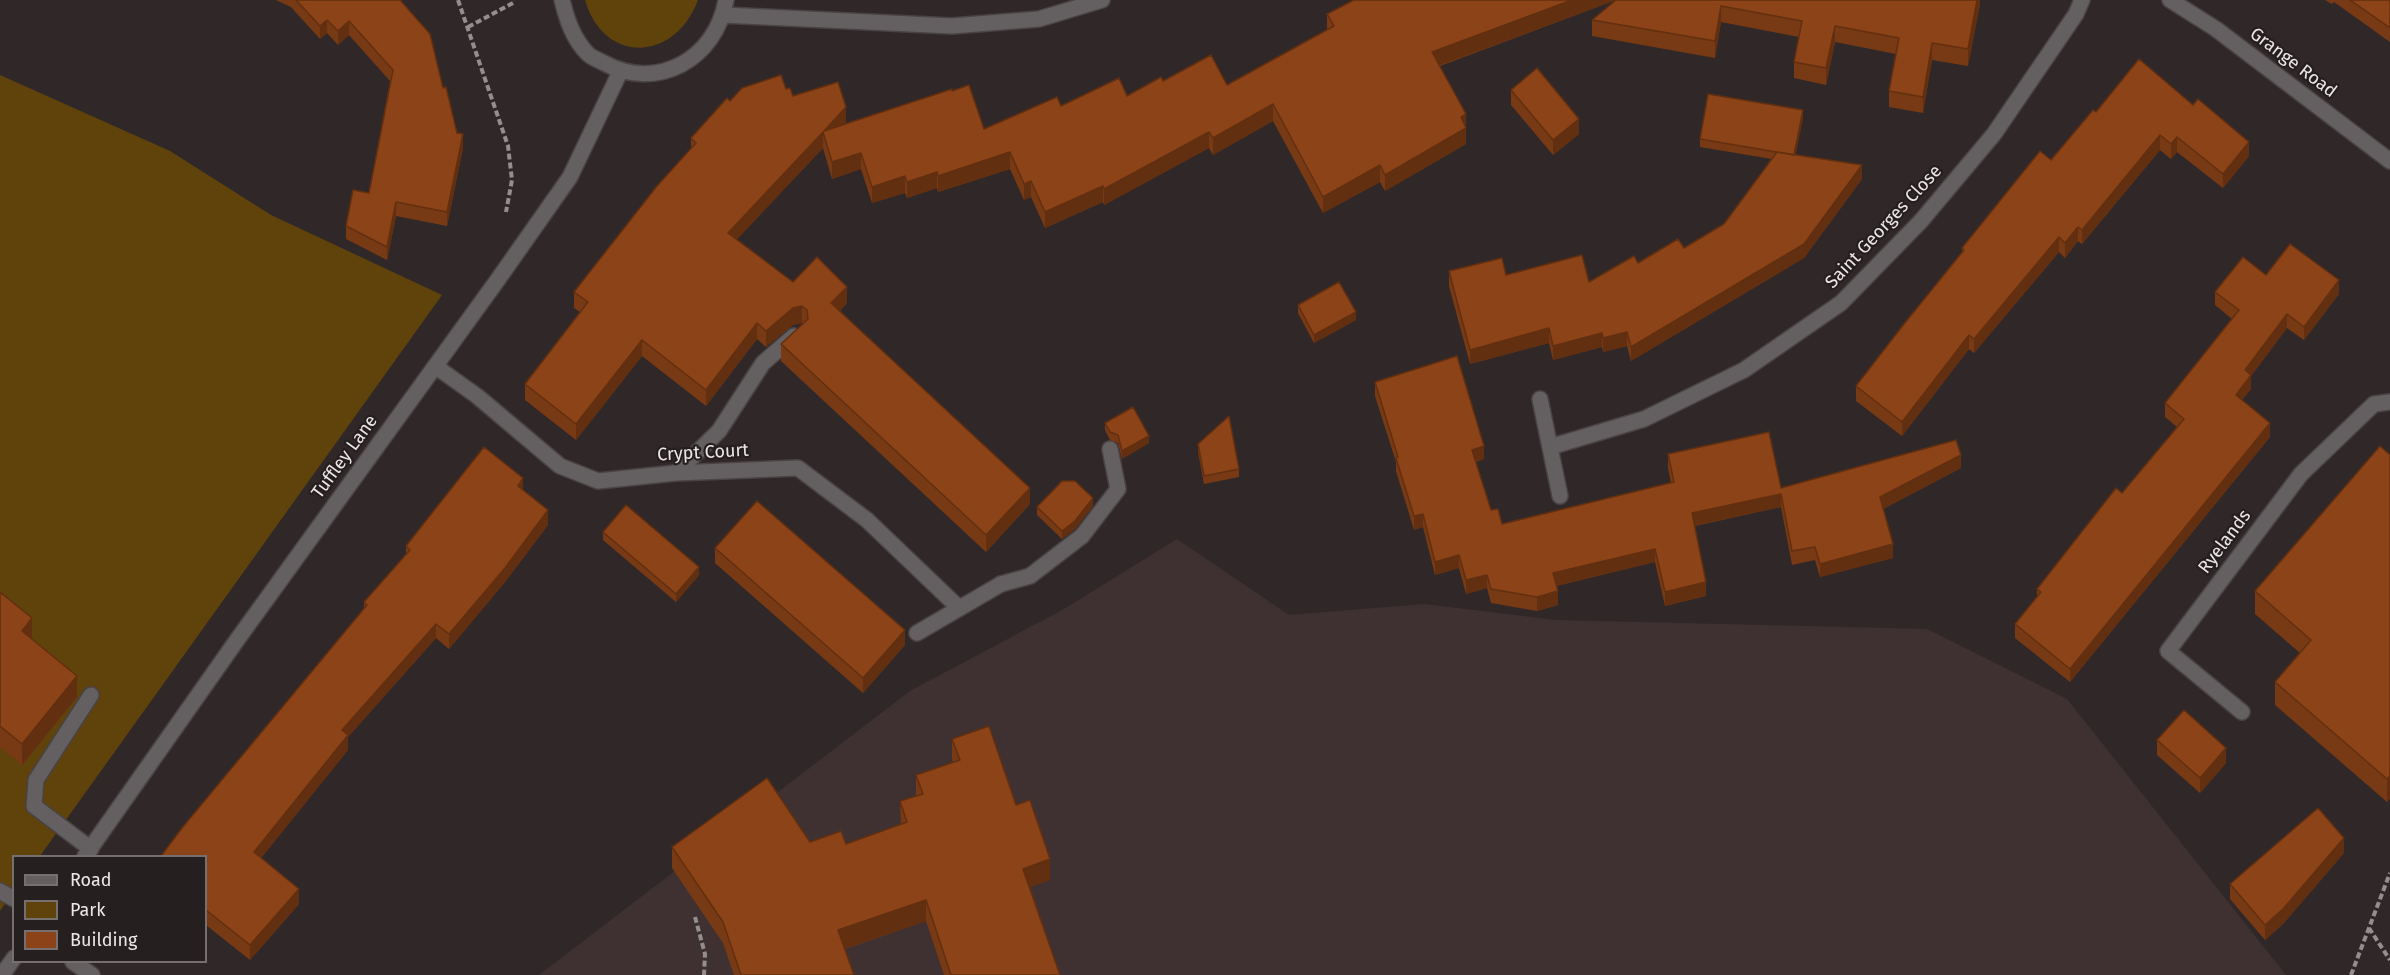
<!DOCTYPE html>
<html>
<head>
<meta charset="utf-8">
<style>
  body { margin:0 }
  #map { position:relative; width:2390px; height:975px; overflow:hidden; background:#302828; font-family:"Fira Sans",sans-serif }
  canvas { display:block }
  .legend { position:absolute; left:12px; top:855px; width:195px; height:108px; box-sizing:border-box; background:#261f1f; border:2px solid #756f6f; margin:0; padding:8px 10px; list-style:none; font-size:18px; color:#ece7e7 }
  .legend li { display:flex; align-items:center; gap:12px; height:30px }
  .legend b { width:30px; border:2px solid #756f6f }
</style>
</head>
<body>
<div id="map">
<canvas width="2390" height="975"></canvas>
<ul class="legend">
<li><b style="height:8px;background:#646062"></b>Road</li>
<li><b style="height:16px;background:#60420b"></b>Park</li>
<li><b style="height:16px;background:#8c4317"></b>Building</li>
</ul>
</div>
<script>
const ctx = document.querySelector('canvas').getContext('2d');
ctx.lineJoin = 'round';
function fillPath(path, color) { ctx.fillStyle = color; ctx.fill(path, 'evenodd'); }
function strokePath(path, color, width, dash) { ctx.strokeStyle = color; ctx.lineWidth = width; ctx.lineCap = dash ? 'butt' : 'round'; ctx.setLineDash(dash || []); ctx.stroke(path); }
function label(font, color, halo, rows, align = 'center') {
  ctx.font = font + ' "Fira Sans",sans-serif'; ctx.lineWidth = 4.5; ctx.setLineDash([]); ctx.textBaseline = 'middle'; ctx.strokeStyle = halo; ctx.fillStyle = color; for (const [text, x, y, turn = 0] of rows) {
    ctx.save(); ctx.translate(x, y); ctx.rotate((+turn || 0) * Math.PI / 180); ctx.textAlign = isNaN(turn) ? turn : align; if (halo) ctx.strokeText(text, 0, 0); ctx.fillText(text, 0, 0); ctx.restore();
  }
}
const built = new Path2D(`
  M1177,539L1289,615L1424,604L1556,620L1927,629L2067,699L2286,975H539L910,691L1064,609Z`);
const green = new Path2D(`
  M585,0H698C675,62 604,65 585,0Z
  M0,75L170,151L271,215L442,295L40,856H14L13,892L0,911Z`);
const path = new Path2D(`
  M458,0L508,146L512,180L506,212
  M468,27L513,3L514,0
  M695,917L705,954L704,975
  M2369,928L2390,960
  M2351,975L2390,873`);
const service = new Path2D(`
  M676,473L719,431L763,363L794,336
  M1001,584L1030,576L1082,536L1118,489L1110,449
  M91,849L34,806L36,780L91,695
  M0,891L14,899`);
const minor = new Path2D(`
  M562,0C567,20 573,39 588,54C592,58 599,60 604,63C657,92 716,59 726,0
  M2170,0L2216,29L2390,161
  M723,15L952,26L1039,19L1102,0
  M435,366L477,396L560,466L598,481L676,473L798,468L867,520L959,608
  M1540,399L1560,496
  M1550,447L1644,419L1744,370L1841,303L1921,221L1994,134L2076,14L2082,0
  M917,633L1001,584
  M2242,712L2168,651L2301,474L2374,404L2390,402
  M85,856L237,640L499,278L570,177L620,72
  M73,962L92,975
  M2,975L14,958`);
const wall = new Path2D(`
  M276,0H400L443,88L457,133L463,148L447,226L396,216L387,260L346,239V226L369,193L390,81L349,35L338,45L327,33L320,39L291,7Z
  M1616,0L1440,66L1466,126V144L1385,191L1380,182L1323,213L1273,121L1213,155L1209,148L1104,205L1103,202L1045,228L1031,197L1024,200L1010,169L938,192L937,188L907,198L905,193L872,203L861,169L832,179L823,148L737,239L793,282L847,303L840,311L1030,504L986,552L781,361V344L803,324L802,323L793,325L766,347L757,339L706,406L642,356L576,440L525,400V384L580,312L574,308V292L691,149V138L730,101L786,89L793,96L846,123L952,91L984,129L1061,106L1127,96L1163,81L1227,85L1327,30V14Z
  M1616,0H1980V4L1968,66L1932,60L1923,113L1889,107V91L1896,54L1835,42L1826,85L1794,78V62L1799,37L1721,22L1715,58L1592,36V20Z
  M2325,0H2390V42L2334,2L2332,4Z
  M1511,90L1579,134L1553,155L1511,105Z
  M2096,112L2249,156L2223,188L2177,152L2171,159L2160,150L2082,244L2078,241L2065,258L2059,252L1974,353L1969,349L1902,436L1856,401V386L1962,253V248L2051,160Z
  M1803,118L1795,155L1862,179L1804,258L1631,361L1627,346L1603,352L1602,347L1553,360L1549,343L1470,364L1449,286V271L1506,275L1589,282L1638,263L1684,248L1724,224L1772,159L1700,147V139Z
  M2266,275L2339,294L2304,340L2287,328L2251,376V389L2242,400L2270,437L2070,682L2015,638V624L2037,597V589L2122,493L2177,427L2165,417V403L2232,319L2215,305V292Z
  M1298,305L1356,320L1314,343L1298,313Z
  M1375,382L1484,459L1476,462L1491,510L1502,524L1671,483L1668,468V454L1781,488L1961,468L1883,509L1893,558L1820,577L1815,560L1792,565L1781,507L1695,526L1706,596L1665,606L1655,562L1556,586L1558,605L1537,611L1491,603L1487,588L1466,594L1459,568L1435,575L1423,527L1414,530L1396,471V462L1375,396Z
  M1105,423L1149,443L1122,459L1118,443L1110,440L1105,430Z
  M1198,444L1239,469V477L1204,484L1198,452Z
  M2390,455L2387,802L2275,705V682L2300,653L2255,614V591Z
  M523,491L548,525L505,582L449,649L436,638L348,737V750L261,858L299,904L250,960L206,925V856L364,609V602L406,554V546Z
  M1093,506L1075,529L1062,539L1037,515V507Z
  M603,532L699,575L676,602L603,540Z
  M715,548L905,645L863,693L715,563Z
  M0,592L32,639L77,697L22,765L0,747Z
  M952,739L1016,805L1050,880L1030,887L1060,975H944L926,921L845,949L854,975H734L723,943L672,868V847L810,842L846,844L901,824L900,801L916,796V775L953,762L952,759Z
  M2157,740L2226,763L2200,793L2157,755Z
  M2344,853L2283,924L2265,940L2230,899V884Z`);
const shadedWall = new Path2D(`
  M1572,0H1616L1432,68V52Z
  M1977,0H1980V4L1968,66V49Z
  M1721,6V22L1715,58V41Z
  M327,20V33L320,39V26Z
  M349,21V35L338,45V31Z
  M1835,26V42L1826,85V68Z
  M1932,43V60L1923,113V97Z
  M1273,104V121L1213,155V138Z
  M846,107V124L824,131Z
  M1803,110V118L1794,163V155Z
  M1466,114V144L1385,191V175Z
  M1579,119V134L1553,155V140Z
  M823,132V148L728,249V233Z
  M1209,132V148L1104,205V189Z
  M463,134V148L447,226V212Z
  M2160,135V150L2082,244V230Z
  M2177,137V152L2171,159V144Z
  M2249,142V156L2223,188V174Z
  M1010,152V169L938,192V176Z
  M861,153V169L832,179V162Z
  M1380,165V182L1323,213V197Z
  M1862,165V179L1804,258L1631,361V347Z
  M937,172V188L907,198V182Z
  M905,176V193L872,203V187Z
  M1031,181V197L1024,200V184Z
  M1103,186V202L1045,228V212Z
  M396,202V216L387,260V247Z
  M2078,227V241L2065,258V243Z
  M2059,237V252L1974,353V339Z
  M2339,280V294L2304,340V327Z
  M847,287V303L831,320V303Z
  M802,306V323L793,325L766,347V331L793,308Z
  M1356,312V320L1314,343V335Z
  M2287,314V328L2251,376V389L2236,408V395L2245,370Z
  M757,323V339L706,406V390Z
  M1549,328V343L1470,364V350Z
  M1627,332V346L1603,352V338Z
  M1602,333V347L1553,360V346Z
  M1969,335V349L1902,436V422Z
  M642,340V356L576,440V424Z
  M2270,423V437L2070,682V669Z
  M1149,436V443L1122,459V451Z
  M1484,446V459L1472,463V450Z
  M1961,455V468L1880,510V497Z
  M523,478V493L518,486Z
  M1030,488V504L986,552V535Z
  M1781,494V507L1692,526V513Z
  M1093,498V506L1075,529L1062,539V531Z
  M548,510V525L505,582L449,649V634Z
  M1423,514V527L1414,530V516Z
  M1893,544V558L1820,577V564Z
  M1655,549V562L1553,587V573Z
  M1459,555V568L1435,575V562Z
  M699,567V575L676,602V594Z
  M1487,575V588L1466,594V580Z
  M1706,582V596L1665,606V592Z
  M1558,591V605L1537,611V597Z
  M32,618V639L22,631Z
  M436,624V638L348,737V750L254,867V852L342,730Z
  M905,630V645L863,693V678Z
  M77,676V697L22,765V744Z
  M2226,748V763L2200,793V778Z
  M2390,776V799L2387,802V779Z
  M2344,838V853L2283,924L2265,940V925Z
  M1050,859V880L1023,889V869Z
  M299,889V904L250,960V945Z
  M926,900V921L838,951V930Z`);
const building = new Path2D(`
  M296,0H400L430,34L443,88L446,87L457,133L463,134L447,212L396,202L387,247L346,226L353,190L369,193L393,70L349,21L338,31L327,20L320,26Z
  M1354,0H1572L1432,52L1466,114L1461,117L1466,128L1385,175L1380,165L1323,197L1273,104L1213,138L1209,132L1104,189L1103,186L1045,212L1031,181L1024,184L1010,152L938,176L937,172L907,182L905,176L872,187L861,153L832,162L823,132L728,233L793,282L817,257L847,287L831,303L1030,488L986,535L781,344L808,319L807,310L802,306L793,308L766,331L757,323L706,390L642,340L576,424L525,384L588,302L574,292L657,186L696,143L691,138L727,98L730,101L742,88L781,75L786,89L790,88L793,96L838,82L846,107L824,131L952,89V91L969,85L984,129L1057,97L1061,106L1119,78L1127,96L1161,77L1163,81L1211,55L1227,85L1334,26L1327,14Z
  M1616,0H1977L1968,49L1932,43L1923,97L1889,91L1899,38L1835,26L1826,68L1794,62L1802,21L1721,6L1715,41L1592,20Z
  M2350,0H2390V28Z
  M2139,59L2193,105L2198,99L2249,142L2223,174L2177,137L2171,144L2160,135L2082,230L2078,227L2065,243L2059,237L1974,339L1969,335L1902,422L1856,386L1904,324L1964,250L1962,248L2040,151L2051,160L2093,110L2096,112Z
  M1537,68L1579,119L1553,140L1511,90Z
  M1708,94L1803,110L1794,155L1700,139Z
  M1777,152L1862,165L1804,244L1631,347L1627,332L1603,338L1602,333L1553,346L1549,328L1470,350L1449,271L1502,258L1506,275L1582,255L1589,282L1634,256L1638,263L1678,239L1684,248L1724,224Z
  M2290,244L2339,280L2304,327L2287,314L2245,370L2251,375L2236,395L2270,423L2070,669L2015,624L2041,592L2037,589L2116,488L2122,493L2184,419L2165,403L2239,310L2215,292L2243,257L2266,275Z
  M1339,282L1356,312L1314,335L1298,305Z
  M1457,356L1484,446L1472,450L1491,510L1498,509L1502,524L1674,482L1668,454L1769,432L1781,488L1956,440L1961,455L1880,497L1893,544L1820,564L1815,547L1792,551L1781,494L1692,513L1706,582L1665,592L1655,549L1553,573L1558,591L1537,597L1491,589L1487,575L1466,580L1459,555L1435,562L1423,514L1414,516L1396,458L1398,457L1375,382Z
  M1133,407L1149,436L1122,451L1118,435L1110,432L1105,423Z
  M1229,416L1239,469L1204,476L1198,444Z
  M2380,446L2390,455V776L2387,779L2275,682L2311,640L2255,591Z
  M484,447L523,478L518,486L548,510L505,568L449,634L436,624L342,730L348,735L254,852L299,889L250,945L206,910V856H161L182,828L367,605L364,602L410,550L406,546Z
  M1062,481H1075L1093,498L1075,521L1062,531L1037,507Z
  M757,501L905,630L863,678L715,548Z
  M626,505L699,567L676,594L603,532Z
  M0,592L32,618L22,631L77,676L22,744L0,726Z
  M2184,710L2226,748L2200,778L2157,740Z
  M989,726L1016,805L1030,800L1050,859L1023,869L1060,975H951L926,900L838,930L854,975H741L723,922L672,847L767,778L810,842L841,831L846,844L907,822L900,801L923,794L916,775L960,760L952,739Z
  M2318,808L2344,838L2283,909L2265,925L2230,884Z`);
const streetNames = [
  ["Grange Road",2293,63,37],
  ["Saint Georges Close",1884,227,-47],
  ["Crypt Court",703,453,-3],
  ["Tuffley Lane",345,457,-54],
  ["Ryelands",2225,542,-53]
];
fillPath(built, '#3f3131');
fillPath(green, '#60420b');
strokePath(service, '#4a4343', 18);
strokePath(minor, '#4a4343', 18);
strokePath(path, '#948e8e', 4, [6, 3]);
strokePath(service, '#646062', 15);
strokePath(minor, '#646062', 15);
fillPath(wall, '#783a14');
fillPath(shadedWall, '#622f10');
fillPath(building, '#8c4317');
strokePath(building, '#622f10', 1.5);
label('18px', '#ece7e7', '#261f1f', streetNames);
</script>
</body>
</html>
